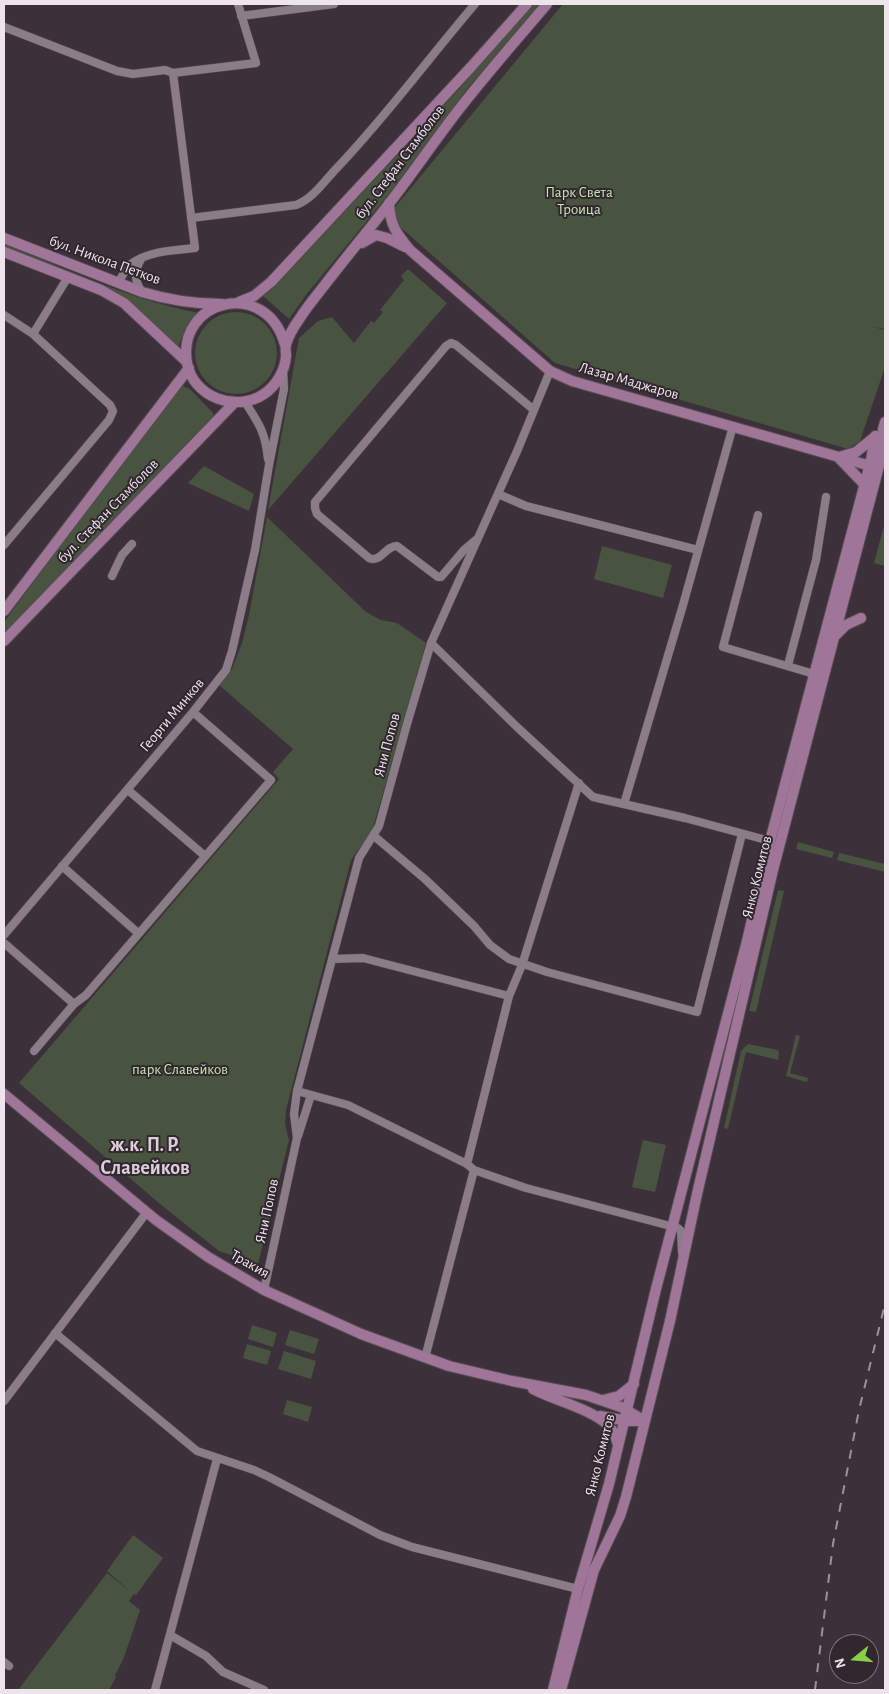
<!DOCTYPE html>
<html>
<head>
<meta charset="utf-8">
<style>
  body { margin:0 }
  #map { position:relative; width:889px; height:1694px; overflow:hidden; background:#3c313a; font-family:"Alegreya Sans",sans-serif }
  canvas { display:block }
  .frame { position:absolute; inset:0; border:5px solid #ede5eb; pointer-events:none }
  .north { position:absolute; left:829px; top:1634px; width:50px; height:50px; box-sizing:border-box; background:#31272f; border:1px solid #7c737a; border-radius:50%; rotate:253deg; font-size:14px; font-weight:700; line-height:20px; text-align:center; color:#ede5eb }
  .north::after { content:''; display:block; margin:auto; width:18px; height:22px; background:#8ace47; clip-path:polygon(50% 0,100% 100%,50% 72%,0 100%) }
</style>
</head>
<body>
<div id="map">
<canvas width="889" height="1694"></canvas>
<div class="frame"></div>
<div class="north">N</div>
</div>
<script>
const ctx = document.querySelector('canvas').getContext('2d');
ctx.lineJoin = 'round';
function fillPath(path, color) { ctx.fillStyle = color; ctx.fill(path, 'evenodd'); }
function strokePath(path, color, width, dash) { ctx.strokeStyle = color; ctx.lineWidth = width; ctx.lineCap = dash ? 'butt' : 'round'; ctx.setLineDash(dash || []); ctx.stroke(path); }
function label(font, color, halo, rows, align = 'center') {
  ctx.font = font + ' "Alegreya Sans",sans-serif'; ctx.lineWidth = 4; ctx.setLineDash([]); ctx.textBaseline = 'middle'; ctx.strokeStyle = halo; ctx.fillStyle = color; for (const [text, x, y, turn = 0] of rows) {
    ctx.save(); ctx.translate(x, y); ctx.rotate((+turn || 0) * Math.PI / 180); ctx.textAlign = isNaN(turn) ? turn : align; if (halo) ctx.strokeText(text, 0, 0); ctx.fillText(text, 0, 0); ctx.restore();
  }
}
const green = new Path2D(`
  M534,4H539L467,89L393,189L306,295L289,319L263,296L275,286L461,87Z
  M563,4H885V329L870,326L885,330V367L860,441L848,449L555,363L399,226C395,220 393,213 396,206Z
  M4,244C67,269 133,301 199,313C188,324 181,337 177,351L153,324L74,274L4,247Z
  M408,269L447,303L268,510L299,338L318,321L332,317L354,343L371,321L374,323L383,312L380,310L404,280L401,276Z
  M195 353a41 41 0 1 1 82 0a41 41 0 1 1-82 0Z
  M183,386L190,389L213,413V418L4,633V622L177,387Z
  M204,466L254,494L249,511L188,483Z
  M267,517L366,612L381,620L397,623L426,643L372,831L351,860L286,1110L285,1124L289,1140L258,1264L219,1251L160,1204L19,1083L279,779L273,772L293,749L219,685L232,669L242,643L249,615Z
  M885,522V566L874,563Z
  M602,546L672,565L663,598L594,579Z
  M798,842L834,852L832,858L796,849Z
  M839,853L885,864V872L837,860Z
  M778,890L784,891L756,1012L749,1011Z
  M796,1035L800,1036L790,1073L808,1078L807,1082L786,1076Z
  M748,1044L778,1050L779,1053L778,1060L746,1052L728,1129L724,1128L741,1051Z
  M643,1140L666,1145L655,1192L632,1187Z
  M252,1325L277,1333L273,1347L248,1339Z
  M290,1330L319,1339L314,1354L285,1345Z
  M247,1344L271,1351L267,1365L243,1358Z
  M284,1351L316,1361L311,1379L278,1369Z
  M287,1400L312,1407L308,1422L283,1414Z
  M133,1535L163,1558L136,1595L134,1594L129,1601L140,1610L123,1660L115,1675L116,1677L109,1690H18L107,1573L131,1592L107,1571Z`);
const minor = new Path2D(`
  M241,16L334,4
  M4,27L117,71L133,74L165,70L173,73L256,63L238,4
  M191,218L296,205C312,199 323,183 335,170C385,118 428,59 475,4
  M141,259C134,272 134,280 142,292
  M118,283C122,277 125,269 131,264C148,251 175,250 195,248L173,73
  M4,315L33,334L68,277
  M245,402C259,424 265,431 268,459
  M498,494L526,506L698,550
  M758,515L723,647L814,674
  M477,539L464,550L441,577H438L397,546C385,546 381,563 369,558L317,514L315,508V502L446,346L451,343L456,345L534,410
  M4,545L109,420L113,411L110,405L33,334
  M112,576L122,555L132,544
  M431,643L517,727L593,797L685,818L770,841
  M788,665L816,560L826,497
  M128,790L205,856
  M624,804L683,605L733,426
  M374,836L425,879L474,926L490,945L509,959L547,972L697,1012L742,834
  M62,866L138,933
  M4,935L193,712L226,670L232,651L255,550L269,465L284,389L283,369
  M4,943L74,1004
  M332,959L363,958L509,996
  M34,1051L74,1004L86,995L271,780L193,712
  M297,1091L348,1105L467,1164L474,1170L526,1188L678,1228L681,1231L682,1253
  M298,1136L311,1095
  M467,1164L509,996L522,965L579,783
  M264,1290L297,1138L294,1114L297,1091L359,858L379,826L407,724L431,643L518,449L550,371
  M55,1333L197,1451L254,1470L269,1477L380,1535L412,1547L578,1589
  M425,1358L474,1170
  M4,1401L147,1212
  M170,1635L206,1656L223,1672L264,1690
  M4,1662L9,1666
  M155,1690L217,1459`);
const major = new Path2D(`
  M389,203C390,225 396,233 410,250L550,371L572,381L874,467
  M4,238L142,292C168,300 194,304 222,304
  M362,243L376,235L387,238L405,247
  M4,252L101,290L124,303L187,362
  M239,302L254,296L271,282L471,67L527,4
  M285,345C267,277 176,299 187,363C193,397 236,413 264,394C276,386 285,371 286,356C286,352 285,348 286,345C288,336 295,325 300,318C308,305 318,294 327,282C347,256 368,231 388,205C413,173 435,140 460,108C488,72 518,38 547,4
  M839,457L856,452L876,436
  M839,458L864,484
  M4,611L189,368
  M836,635L846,625L861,618
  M4,641L234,403
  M4,1094L156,1220L208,1257L264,1290L361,1334L449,1366L512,1381L586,1395L621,1407L645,1421
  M533,1389C556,1401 588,1408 607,1424C613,1429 616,1437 618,1445
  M603,1400L619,1396L634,1384
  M600,1416L628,1421H645
  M553,1690L578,1589L609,1484L656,1289L747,941L770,841L871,460L875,436
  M561,1690L594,1570L620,1516L626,1497L670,1321L697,1194L773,870L880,462L885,437L883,429L885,422`);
const rail = new Path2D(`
  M815,1690L833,1544L859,1410L885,1304`);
const streetNames = [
  ["бул. Стефан Стамболов",400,162,-53],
  ["бул. Никола Петков",105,260,20],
  ["Лазар Маджаров",629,381,16],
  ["бул. Стефан Стамболов",108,511,-46],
  ["Георги Минков",172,715,-50],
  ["Яни Попов",387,745,-75],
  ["Янко Комитов",757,877,-76],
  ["Яни Попов",267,1211,-78],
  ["Тракия",250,1264,30],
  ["Янко Комитов",600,1455,-76]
];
const parkNames = [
  ["Парк Света",579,192],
  ["Троица",579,209],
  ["парк Славейков",180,1069]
];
const districtNames = [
  ["ж.к. П. Р.",145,1145],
  ["Славейков",145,1168]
];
fillPath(green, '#48543f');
strokePath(minor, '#584d56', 9);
strokePath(major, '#584d56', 12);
strokePath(minor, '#8a7d87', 8);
strokePath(major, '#9f7598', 10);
strokePath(rail, '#9b9299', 2, [9, 9]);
label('15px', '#ede5eb', '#31272f', streetNames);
label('15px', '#c7e4b2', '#31272f', parkNames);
label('bold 20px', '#dcced9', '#31272f', districtNames);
</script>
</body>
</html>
